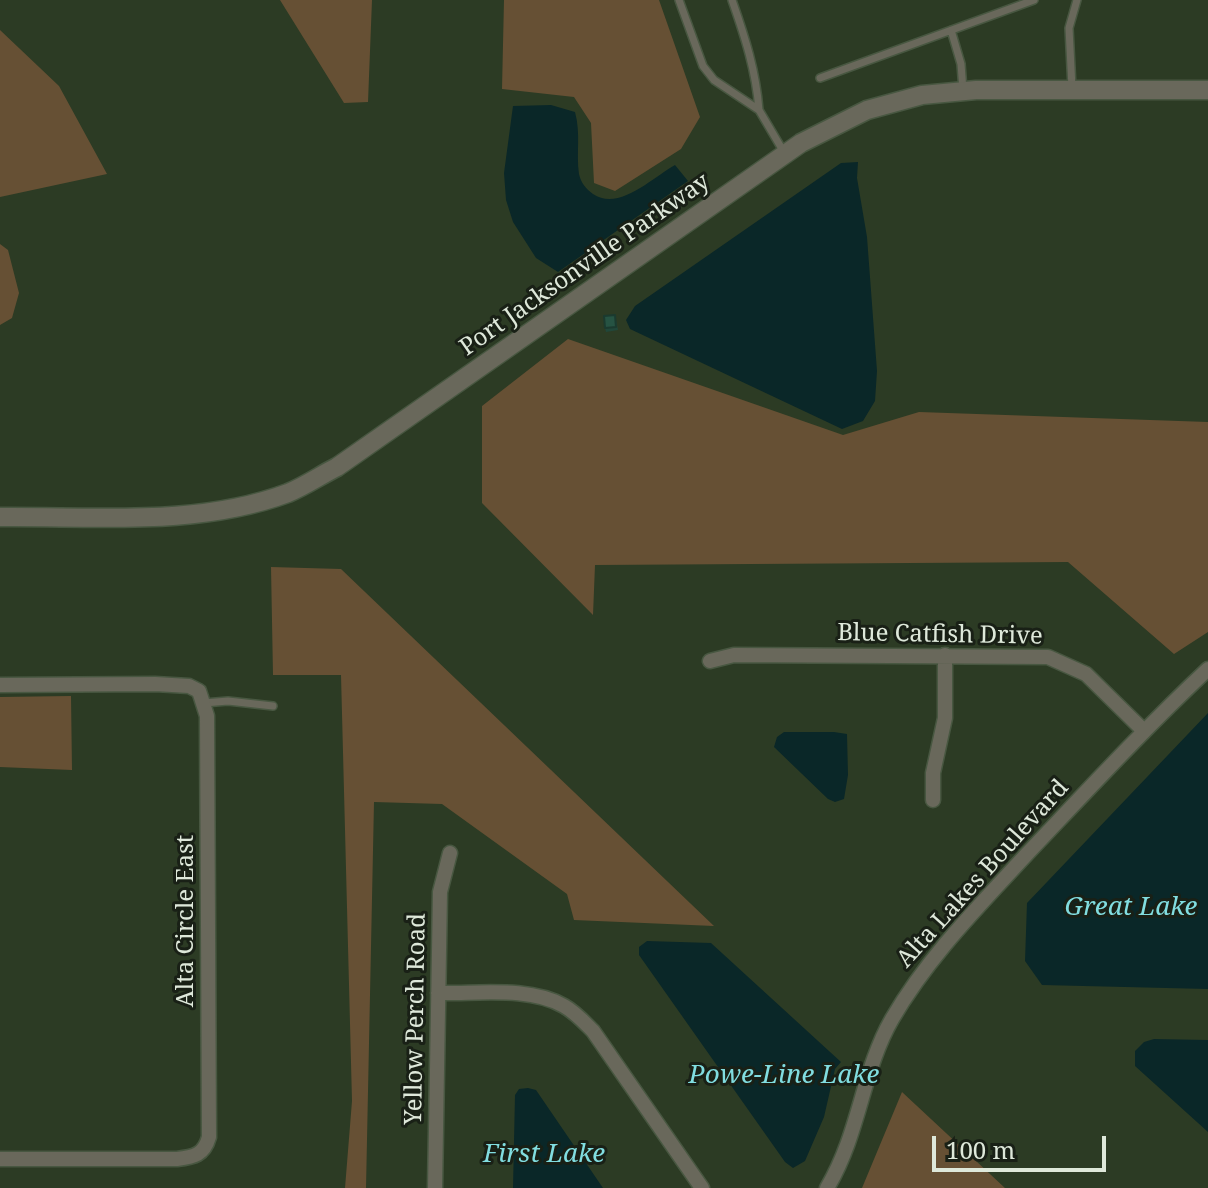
<!DOCTYPE html>
<html>
<head>
<meta charset="utf-8">
<style>
  body { margin:0 }
  #map { position:relative; width:1208px; height:1188px; overflow:hidden; background:#2c3b24; font-family:"Noto Serif",serif }
  canvas { display:block }
  .scale { position:absolute; left:932px; top:1136px; width:174px; height:36px; box-sizing:border-box; border:4px solid #dee8da; border-top:0; padding-left:10px; font-size:24px; line-height:28px; white-space:nowrap; color:#dee8da; -webkit-text-stroke:6px #192016; paint-order:stroke }
</style>
</head>
<body>
<div id="map">
<canvas width="1208" height="1188"></canvas>
<div class="scale">100 m</div>
</div>
<script>
const ctx = document.querySelector('canvas').getContext('2d');
ctx.lineJoin = 'round';
function fillPath(path, color) { ctx.fillStyle = color; ctx.fill(path, 'evenodd'); }
function strokePath(path, color, width, dash) { ctx.strokeStyle = color; ctx.lineWidth = width; ctx.lineCap = dash ? 'butt' : 'round'; ctx.setLineDash(dash || []); ctx.stroke(path); }
function label(font, color, halo, rows, align = 'center') {
  ctx.font = font + ' "Noto Serif",serif'; ctx.lineWidth = 6; ctx.setLineDash([]); ctx.textBaseline = 'middle'; ctx.strokeStyle = halo; ctx.fillStyle = color; for (const [text, x, y, turn = 0] of rows) {
    ctx.save(); ctx.translate(x, y); ctx.rotate((+turn || 0) * Math.PI / 180); ctx.textAlign = isNaN(turn) ? turn : align; if (halo) ctx.strokeText(text, 0, 0); ctx.fillText(text, 0, 0); ctx.restore();
  }
}
const green = new Path2D(`
  M280,0H372L368,102L344,103Z
  M504,0H659L700,117L681,149L615,191L594,183L591,123L574,97L502,89Z
  M0,30L59,86L107,174L0,197Z
  M0,244L8,250L19,293L12,318L0,325Z
  M568,339L843,435L919,412L1208,422V632L1174,654L1068,562L595,565L593,615L482,503V406Z
  M271,567L341,569L714,926L574,920L567,894L442,804L374,802L366,1188H345L352,1101L341,675H273Z
  M71,696L72,770L0,767V697Z
  M902,1092L1005,1188H862Z`);
const water = new Path2D(`
  M551,105L575,112C581,134 576,153 579,174C581,183 586,189 593,194C619,212 653,177 675,165L688,181L558,272L536,258L513,222L506,200L504,173L513,106Z
  M858,162L857,178L867,237L877,371L875,401L863,421L842,429L630,329L626,320L635,306L841,163Z
  M1208,713V989L1042,985L1025,961L1027,903Z
  M784,732H834L847,734L848,775L844,799L835,802L828,799L774,747L777,737Z
  M647,941L711,943L841,1062L835,1069L824,1117L805,1161L793,1168L785,1162L639,955V947Z
  M1154,1039L1208,1040V1132L1135,1066V1051L1144,1042Z
  M528,1088L536,1090L603,1188H513L515,1095L519,1089Z`);
const service = new Path2D(`
  M679,0L703,66L714,80L759,110L785,154
  M732,0C745,37 756,71 759,110
  M951,30L961,64L963,90
  M820,78L1034,0
  M1072,88L1069,28L1077,0
  M204,703L228,701L273,706`);
const minor = new Path2D(`
  M710,661L734,655L1048,657L1086,674L1143,730
  M0,685L155,684L189,686L199,691L207,716L209,1137C204,1155 194,1157 177,1159H0
  M933,800V773L945,718V655
  M438,993C477,994 529,986 564,1006C575,1012 584,1022 593,1031L702,1188
  M435,1188L440,892L450,853
  M827,1188C860,1133 862,1071 892,1019C928,957 978,907 1026,855C1086,792 1145,728 1208,669`);
const tertiary = new Path2D(`
  M0,517C95,516 197,527 288,493C305,486 321,475 337,467L801,143L867,110L922,95L976,90H1208`);
const wall = new Path2D(`
  M615,315L618,330L606,332L605,328Z`);
const building = new Path2D(`
  M615,315L616,327L605,328L604,316Z`);
const streetNames = [
  ["Port Jacksonville Parkway",585,265,-35],
  ["Blue Catfish Drive",940,635,1],
  ["Alta Lakes Boulevard",983,874,-48],
  ["Alta Circle East",186,921,-90],
  ["Yellow Perch Road",416,1019,-89]
];
const waterNames = [
  ["Great Lake",1131,908],
  ["Powe-Line Lake",784,1076],
  ["First Lake",544,1155]
];
fillPath(green, '#665034');
fillPath(water, '#0a2728');
strokePath(service, '#485741', 10);
strokePath(minor, '#485741', 17);
strokePath(tertiary, '#485741', 21);
strokePath(service, '#69685b', 7);
strokePath(minor, '#69685b', 14);
strokePath(tertiary, '#69685b', 18);
fillPath(wall, '#21473a');
fillPath(building, '#265343');
strokePath(building, '#1b3a2f', 2);
label('24px', '#dee8da', '#192016', streetNames);
label('italic 26px', '#81dde0', '#192016', waterNames);
</script>
</body>
</html>
